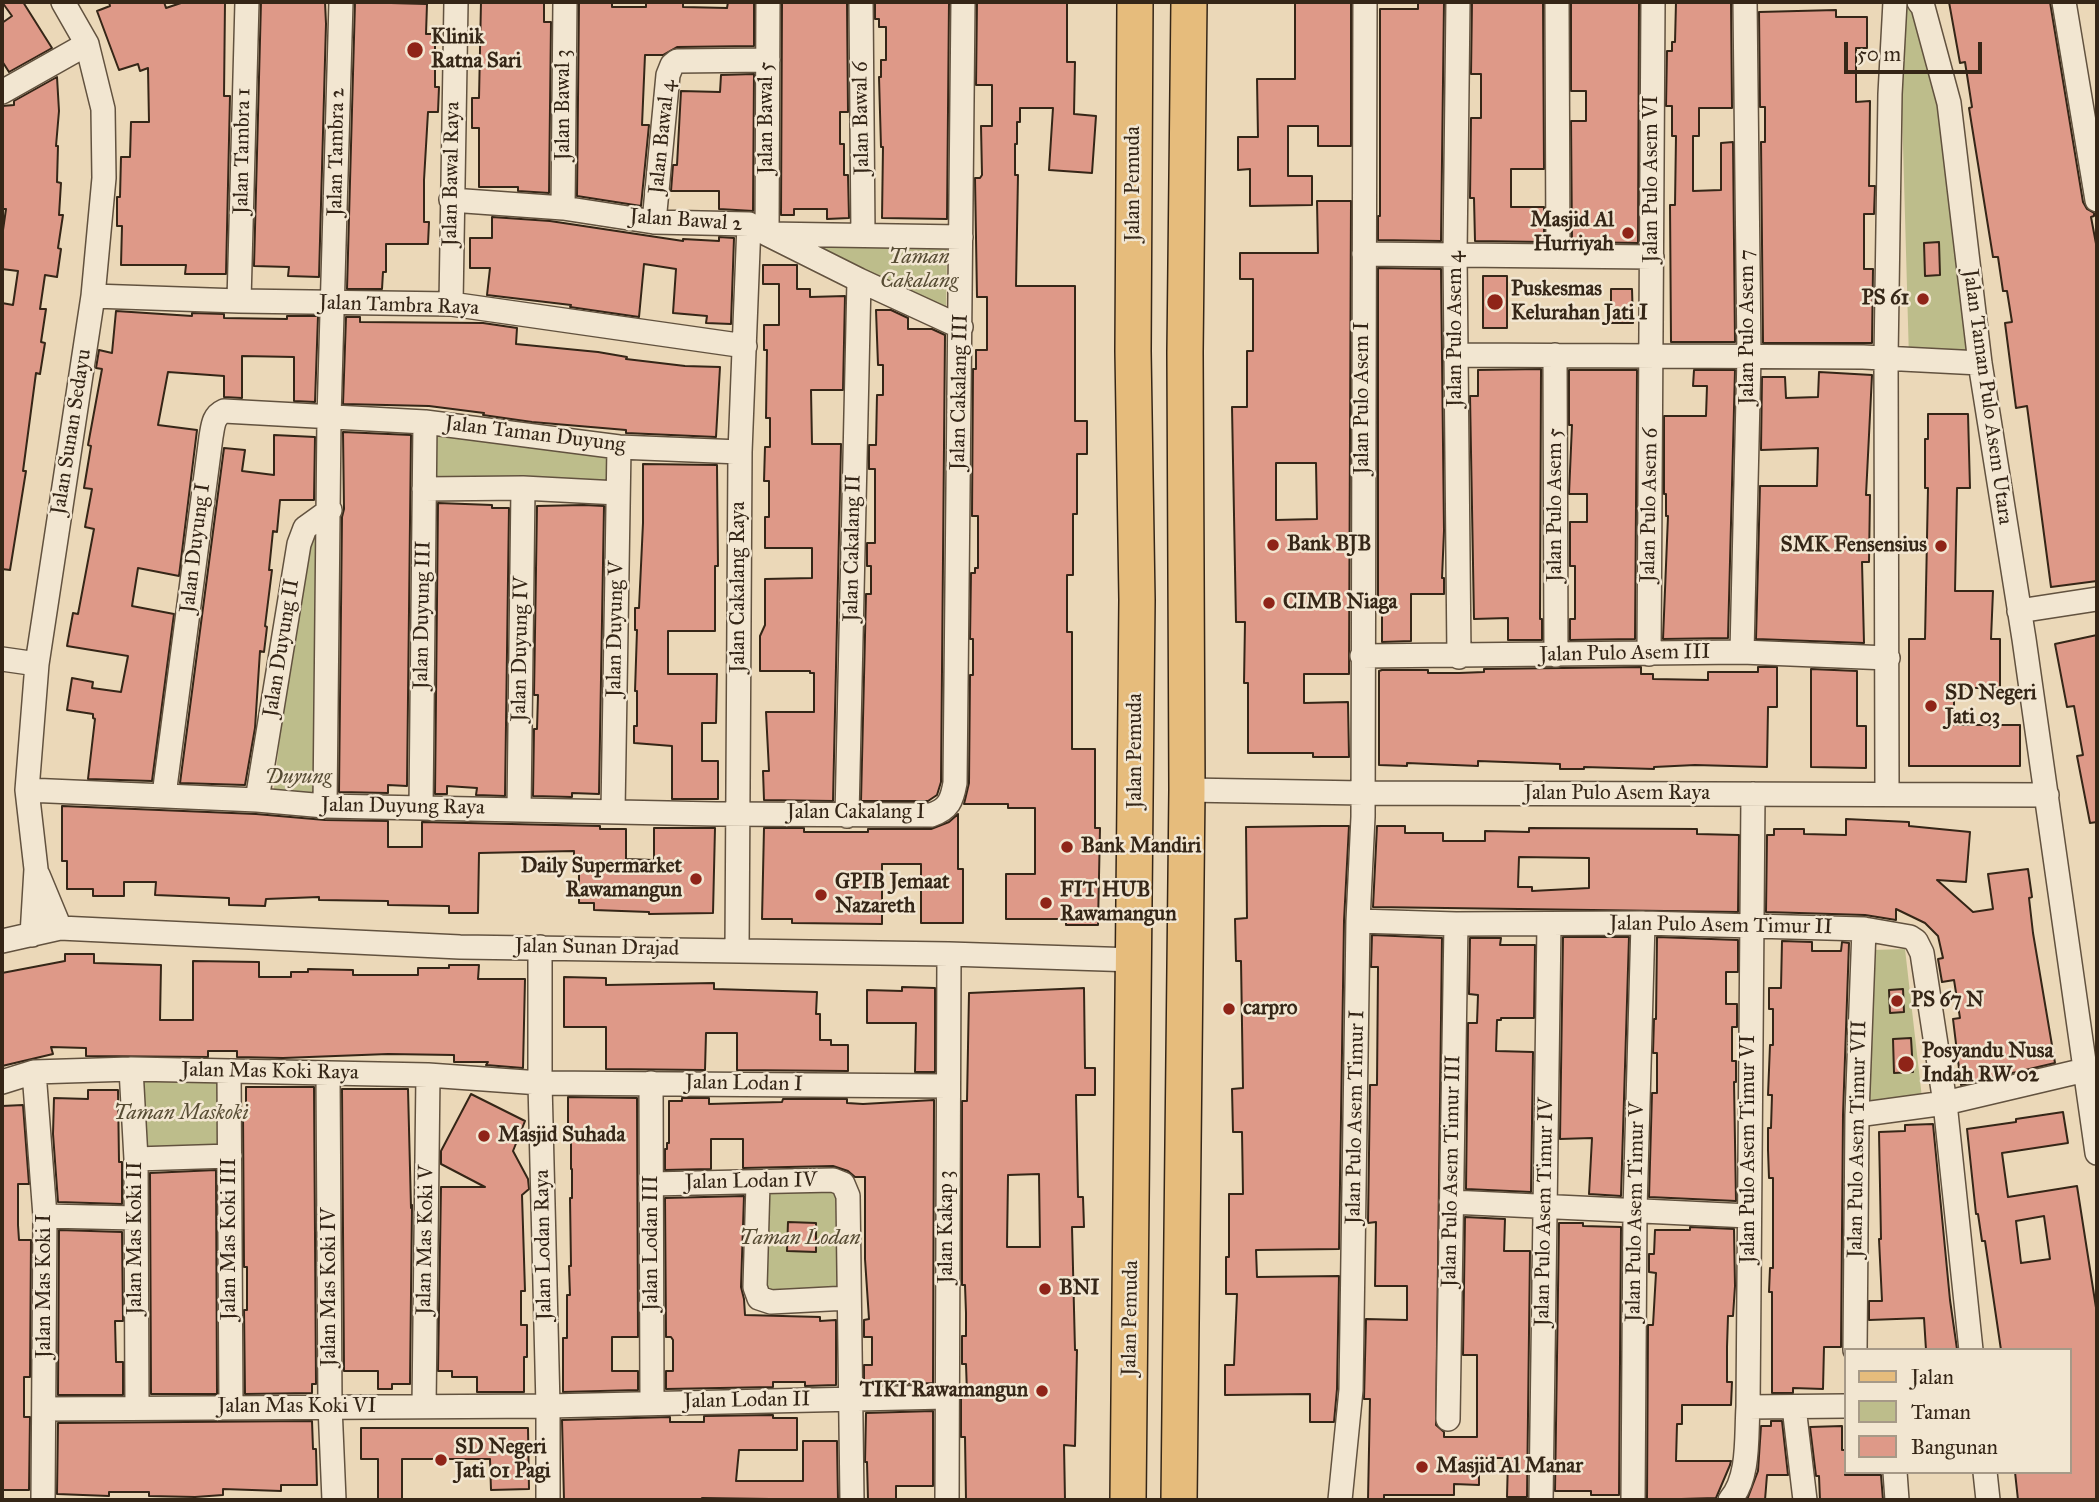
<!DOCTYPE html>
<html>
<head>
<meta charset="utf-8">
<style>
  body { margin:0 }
  #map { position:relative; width:2099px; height:1502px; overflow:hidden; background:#ebd8b8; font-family:"IM FELL Great Primer",serif }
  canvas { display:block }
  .frame { position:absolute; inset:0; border:4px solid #352617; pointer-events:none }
  .legend { position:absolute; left:1844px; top:1348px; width:228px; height:126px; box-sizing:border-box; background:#f2e6d1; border:2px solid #a69987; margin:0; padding:9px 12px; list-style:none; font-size:21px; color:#352617 }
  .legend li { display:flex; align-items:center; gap:14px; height:35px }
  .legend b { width:35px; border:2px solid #a69987 }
  .scale { position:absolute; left:1844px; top:42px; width:138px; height:32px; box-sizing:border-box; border:4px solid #352617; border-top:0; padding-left:9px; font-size:21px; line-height:24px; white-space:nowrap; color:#352617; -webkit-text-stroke:5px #f2e6d1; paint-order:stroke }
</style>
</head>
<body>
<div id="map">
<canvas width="2099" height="1502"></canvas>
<div class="frame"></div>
<ul class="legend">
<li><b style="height:9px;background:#e6bc7c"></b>Jalan</li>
<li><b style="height:19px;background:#bdbd8b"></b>Taman</li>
<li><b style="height:19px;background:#de9988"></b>Bangunan</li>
</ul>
<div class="scale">50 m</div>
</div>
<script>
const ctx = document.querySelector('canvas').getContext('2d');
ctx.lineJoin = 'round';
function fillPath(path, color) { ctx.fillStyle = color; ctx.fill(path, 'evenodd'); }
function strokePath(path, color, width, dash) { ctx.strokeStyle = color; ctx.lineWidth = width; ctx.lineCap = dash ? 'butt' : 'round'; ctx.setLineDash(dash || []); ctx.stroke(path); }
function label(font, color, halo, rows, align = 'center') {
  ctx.font = font + ' "IM FELL Great Primer",serif'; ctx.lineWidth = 5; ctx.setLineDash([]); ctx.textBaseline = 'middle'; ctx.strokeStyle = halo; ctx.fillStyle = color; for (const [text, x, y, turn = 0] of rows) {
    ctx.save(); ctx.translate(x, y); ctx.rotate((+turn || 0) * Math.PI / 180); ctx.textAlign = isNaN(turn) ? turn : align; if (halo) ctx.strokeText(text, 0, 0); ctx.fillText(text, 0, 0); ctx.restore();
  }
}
const green = new Path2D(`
  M1899,2H1911L1922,18L1990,360L1909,359Z
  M947,240L946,313L791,243Z
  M430,433L608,451V494L428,487Z
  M322,521L320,805L272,806L304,527Z
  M1905,949L1922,1098L1870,1108L1871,950Z
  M136,1074L224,1076L225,1151L140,1155Z
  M835,1186L837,1290L765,1293L764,1188Z`);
const building = new Path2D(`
  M2,2H23L52,48L9,72L2,61V23L12,16Z
  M109,2H164L166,8L184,2H225L224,96H230L226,274H185L186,265H121L122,226H117V197H120L121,157H130L131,122H149L148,68L140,71L138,64L119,70L97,11L110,6Z
  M261,2H325L326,24L319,277L288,276L289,267L254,266Z
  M355,2L427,4L426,34H435V87H439L438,112H428L424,180V222H429L428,244H386V272H383L382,289H347Z
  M481,2H544V22H551L549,193L518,191V187H479V128H472V98H479Z
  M579,2H612V7H646V2H683V7L727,8L728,2H754V46L677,47L663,55H645L642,125H649L641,206L577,196Z
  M782,2H847L848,112H840V144H844V175H848L849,218L827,219V209H794V215H781Z
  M875,2H949L947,219L882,218L883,147H881L879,77H881V60H886V27H879V19H875Z
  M977,2H1067V62H1075L1074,114L1096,116L1092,173L1049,170L1053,108H1020V122H1017V144H1015V175H1018L1016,286H1075V421H1087V454H1077V514H1073V575H1067V632H1072V749H1095V828H1100L1098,925H1066V919H1006V874H1035V808H1008V804H964L969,783L970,675H973V639H970L971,573H975V568H978V516H972L973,369H976V350H987V297H977L975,178H980L982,175L981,126H992V85H976Z
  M1295,2H1351V146H1318V126H1288V176H1312V205L1250,206V169L1238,170V137H1258L1257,79H1295Z
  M1418,2H1444L1441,241L1378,240V216H1380V9H1418Z
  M1472,2H1543L1544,169H1511V207H1544V242L1475,241L1474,198H1470L1471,118H1481V74H1471Z
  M1571,2H1639L1638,243L1572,242L1571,121H1586V91H1571Z
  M1676,2H1731L1732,108H1699V136H1693V191L1721,190V143L1733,142L1735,342H1671L1670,205H1675L1676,136H1672V106H1666L1667,51H1672V42H1675Z
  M1949,2H2050L2083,202L2087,209L2094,213V216L2091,217L2097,249V581L2051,587L2027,406L2016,408L2005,323L2012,322L2007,291H2003L1998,257H1993L1969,108L1972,107L1965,62L1960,63Z
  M1836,10V17H1867V48H1856V102L1870,101L1869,186H1875L1874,214H1864V269H1873L1872,343H1763L1761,142H1765V107H1760L1759,12Z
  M754,74L753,211L719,209V191H671L673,165H677L681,91L720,92L721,75Z
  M57,77L59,111L56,146H58L57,182L61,183L59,215H63L58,248L61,249L57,277L45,275L40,309H46L41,342L45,343L40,374L36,373L23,471H26L10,570L2,569V303L13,305L18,271L2,269V237L6,209H2V106L14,105V101Z
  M1317,201H1351L1349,674H1304V703L1348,702L1349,757H1313V753H1248V683H1244L1245,622H1236L1232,407H1247V351H1253V279H1240V253H1318ZM1276,463H1316L1317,519L1276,520Z
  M492,217L550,221L683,241V239L719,241V237L734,238L731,324L706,323L707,316L673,313L676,269L644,264L639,317L570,307L571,305L487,295L490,268H470V238H492Z
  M1939,242L1940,275L1925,276L1924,243Z
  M763,265H797V289H810V297L845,296L843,390H811L812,444H841L833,801L764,800L763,771H769L766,712H814V673H810V671H760V636L765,625V579L812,578V548H765V517H769V481H764L765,447H770V418H766L767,350H764V325H779V284H763Z
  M1378,268L1441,269L1444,531L1442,578H1444V594H1411V641L1382,642V599H1378Z
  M1483,276H1507V328H1483Z
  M1611,289H1632L1633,323H1611Z
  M876,310H891L908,318V329H932L945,335L941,782L937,795L928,801H861L866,594H871V566H867V543H875V469H869V445H876L877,395H883V365H878Z
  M116,311L192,316V313L224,314V318L287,319V316H318L315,402L294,401V357L242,356V398L224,397V376L168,372L158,425L197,430L179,576L138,568L132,606L174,614L152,781L88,779L95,719L93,718V714L67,710L72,678L93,682L92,688L121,692L128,656L67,646L73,613L78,614L94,529L85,527L92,489L84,488L91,446L88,445L102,369L96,368L99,350L112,353Z
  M346,317H360V322L483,323L517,328L516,344L598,352L627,357L626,359L685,366L720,367L716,437L626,433V430L532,422L483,415L484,413L429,406L343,404Z
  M1541,369L1540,619H1542V640H1508V618L1474,619L1470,396H1478V370Z
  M1569,370H1637L1635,639L1570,640V619H1575V566H1570V522H1587V494H1569L1572,425H1569Z
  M1694,370H1735L1728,638L1663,639L1668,516H1666V494H1664V416H1706L1707,386H1693Z
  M1819,372L1872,375L1866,495H1870L1869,562H1862L1864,643L1756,639L1760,486H1817L1818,448L1761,450L1762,377H1785L1786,398L1818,397Z
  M1928,414H1968L1970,488H1957L1955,591H1993L1991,639H2000V688H1954V725H2020V766H1909V639H1925L1928,488H1925V439H1928Z
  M343,432L411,435L407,786L388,785V793L339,792L342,517L344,509Z
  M274,435L315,437L314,500H280L277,532L273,531L269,570H272L265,626L267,627L264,652L260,651L255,728L245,785L180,783L224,448L245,450L242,471L274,475Z
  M643,464L717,465L718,566H715V631H668V674H717L716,723H702V761H718V799H672V746L634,743V726H637V691H635L637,630H635V608H639L643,523Z
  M438,503L492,505V508H509L505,796L476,795L477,788L447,786V794H435Z
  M584,505L604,506L599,794L572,793V797L533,796L534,729H537L538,695H534L537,506Z
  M2097,635V822L2090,823L2077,756L2083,755L2074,706L2067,707L2055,644Z
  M1641,667V674H1653V679L1708,680V672H1758V667H1777V707H1768L1767,767L1695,765L1654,767V769L1584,767V769H1560V764L1478,761V766L1407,763V766L1379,765V671L1382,670H1428V673H1459L1484,672V669Z
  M1811,669L1857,671V726H1866V768L1811,767Z
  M62,806L256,814L325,820L388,821V847H422V822L600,826V829H626V859L654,860V828H715L713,913L649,914V912L594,910V903H579V859H574V851L479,853L478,913H449V906L388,905V901L319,900V897L266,899L265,906L229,905V898L155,895L156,882H124V896H93V889H67V861H62Z
  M958,814V869H963V923H921V864H882V924L792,923V919H762L764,828H804V832H868V829H931L949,822Z
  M1846,819L1909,822V826L1970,832L1966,882L1937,880L1973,912L1993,909L1988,874L2028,869L2032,897L2029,898L2033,933L2055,1063L1961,1085L1953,1019L1960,1018L1954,980L1942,982L1938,959L1943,958L1938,936L1925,923L1896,909V920L1865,915L1766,912L1767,835H1774V829H1804V834L1846,835Z
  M1323,826H1349L1344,921L1339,1249L1256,1250L1257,1277L1339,1276L1337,1389L1334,1422H1310V1394L1225,1395V1365H1234L1237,1294H1226V1257H1229V1194H1243L1242,1132H1233L1232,1089L1243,1088L1241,961H1236L1235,919L1247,918L1246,827Z
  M1377,826H1405V833H1443V841H1485V831L1529,832V828L1697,829V834L1739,835L1738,912L1373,907ZM1519,857L1589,858V888L1532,891V887H1518Z
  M1372,935L1442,938L1436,1425L1444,1432V1437H1477V1355H1463L1465,1217L1505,1219L1504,1251H1530L1527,1497H1507L1508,1458H1479V1485L1454,1484V1495H1384V1500H1368L1370,1399H1364L1366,1319L1407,1320V1286H1375L1376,1222L1368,1223L1370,1085H1377L1378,967H1371Z
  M1563,937H1629L1621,1196L1589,1194L1592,1138L1560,1139Z
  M1657,937L1738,940V972H1726V1004H1737V1027H1732V1061H1736V1082H1734L1736,1201L1649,1197L1652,1093H1657V1053H1653L1654,1019H1656Z
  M1470,938H1501L1500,945H1535L1534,1018H1501V1020H1497L1496,1051L1533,1052L1531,1192L1466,1189L1468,1023H1477L1478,995L1469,994Z
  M1782,941L1812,942V951H1841L1842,942L1849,943L1843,1115L1841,1347H1824L1823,1389L1793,1388V1393H1772V1292H1769L1770,1268H1773V1178H1769L1768,1150V1128H1771L1772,1095H1768L1770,1045H1773V1009H1769V988H1781Z
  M65,954H94V963L161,965L160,1020H193V961L259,962V977H291V972H308V969L353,970V975H418V968H449V965H479L478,979H525L523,1068L486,1065L488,1062H454V1055L388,1054L283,1058L237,1057V1051H208V1057L86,1056V1048L51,1047L53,1054L2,1066V973L65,961Z
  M564,977L606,978V985L714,983V989L817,992L816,1014H820V1040H831V1045H848V1071L737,1070V1033H706L705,1070L606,1069V1027H564Z
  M902,987L935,988V1072H915L916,1023H867V990L902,991Z
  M1084,988L1085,1068H1095V1095H1076L1078,1197H1083L1084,1227H1072L1075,1350H1077L1075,1446L1064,1445L1065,1500H966L965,1437H961V1394H967L966,1364H962V1336H966V1313L965,1285H962V1101H967L969,993ZM1039,1174L1040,1247H1007L1008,1175Z
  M1903,989L1904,1012L1890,1013L1889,990Z
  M1911,1038L1913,1072L1894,1073L1893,1039Z
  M246,1087H314L316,1384H312V1393L245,1394L244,1310H247V1267H244L243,1114H246Z
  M342,1089H408L411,1208L412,1205L410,1384H392V1389H378V1371H344Z
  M88,1090H118L119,1162H122V1204L58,1202L53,1134L54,1098L88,1099Z
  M471,1094L525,1121L513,1151L528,1179L529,1189L522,1195L525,1291H521V1325H527V1357H524V1392H477V1377H452V1371H438L441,1187H485L441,1164V1151Z
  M568,1097L637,1098L638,1337H612V1371H638V1390L563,1392V1338H567V1295H570L569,1266H571L570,1198H572V1169H571V1132H568Z
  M682,1098H709V1104L782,1102L783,1099H847V1103L863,1104L934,1100L933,1383L864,1385V1365H872V1337H864V1320L869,1319L865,1259V1177H855L848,1171L833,1166L743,1168V1139H711V1169L665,1170V1149H667V1143H669V1101H682Z
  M23,1105L29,1184H18V1225L19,1240H31L30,1377H24V1417H30L29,1490H2V1106Z
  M2063,1112L2068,1143L2002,1153L2008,1197L2077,1186L2097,1314V1500H2018L2015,1472H2069V1350H2001L1985,1241H1982L1978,1214H1976L1967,1129L2016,1122V1119ZM2044,1216L2050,1259L2021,1263L2016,1221Z
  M1933,1124L1950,1300L1957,1349L1926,1350L1924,1318L1869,1320V1301H1882L1879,1239H1881L1879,1132L1905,1131V1125Z
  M216,1170L217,1394H151L150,1173Z
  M744,1196L741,1287L744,1299L745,1315L820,1317V1321L836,1320V1385L805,1386V1382H773V1387L666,1389V1371H673V1340L671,1337H666L665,1198Z
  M788,1222L816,1223V1252L787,1251Z
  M1559,1223H1583V1226L1621,1227L1619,1495H1591V1491H1555Z
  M1690,1227L1734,1229L1735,1286L1733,1316H1728L1727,1347V1382H1732L1731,1405H1682V1424H1677L1676,1461H1731L1730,1465L1716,1498L1647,1500L1648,1325H1653L1656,1273L1649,1272V1254H1654L1655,1230H1690Z
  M59,1230L122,1232L123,1321H115L116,1362H123V1395H58Z
  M933,1411V1486H896V1500H868L867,1462H865L866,1413Z
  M773,1415V1418H797V1450H739L736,1481H803V1441H837L838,1500L702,1498V1500H564L562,1420L670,1417V1422H704V1416Z
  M312,1421L313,1449H316L317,1485H281V1491L223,1489V1495L195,1497L149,1496V1492H109V1496L57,1494L58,1423Z
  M1771,1421H1782L1788,1475H1767L1765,1500H1747L1758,1471L1761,1426H1771Z
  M1842,1426V1450H1845V1475H1881L1883,1500H1820L1819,1476H1816L1810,1427Z
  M361,1428H528L529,1489L491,1490L490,1459H402V1499H378V1459H361Z`);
const minor = new Path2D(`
  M768,2L767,234L859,280L961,327
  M861,2L863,235
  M1458,2L1455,255L1459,657
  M1557,2L1558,255
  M1919,2L1923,7L1949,103L1980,363L2024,639L2097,1153
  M2064,2L2097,200
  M2,92L87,44
  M451,200L563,208L654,222L749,224L767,234L961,237
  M563,208L565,2
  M654,222L668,75L672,65L677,61L768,60
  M1364,254L1652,257
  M93,296L239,301L451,304L745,346
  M239,301L247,2
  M451,304L456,2
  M1456,355L1863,357L1980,363
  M1555,355L1556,655
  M424,489L523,488L618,493
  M2019,611L2097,599
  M1742,652L1749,356L1745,2
  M1649,654L1653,2
  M1362,656L1742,652L1888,658
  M2,659L37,664
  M27,790L257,800L325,806L716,814L931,815C949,809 952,800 955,783L963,2
  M1187,790L1363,793L2047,795
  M1887,793L1886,359L1890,94L1895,2
  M164,795L211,437C213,426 213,416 224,411L425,422L619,447L740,452
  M257,800L299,544L305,528L330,510
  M325,806L329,418L341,2
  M421,808L425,422
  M519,810L523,488
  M613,811L619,447
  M847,816L859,280
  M38,875L60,928
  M1358,921L1456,924L1643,923L1864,929L1910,937L1916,941L1922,953L1945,1103L1971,1350
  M32,935L36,869L27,790L37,664L93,296L104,178L103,109L87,44L63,2
  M2,941L60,928L460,947L949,954L1135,960
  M540,947V1083L548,1406V1500
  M737,950L740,452L749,224
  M131,1069L136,1159L137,1408
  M229,1071L231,1407
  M34,1072L45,1216L43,1500
  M328,1074L330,1406L334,1500
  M2,1082L34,1072L131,1069L428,1075L540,1083L948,1086
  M651,1083L652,1403
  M1857,1115L1945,1103L2085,1070
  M136,1159L230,1156
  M758,1183L755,1287L759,1298L771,1302L848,1298
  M651,1184L833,1180L843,1184L848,1196L852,1500
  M1451,1202L1749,1216
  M45,1216L136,1218
  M1855,1350L1857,1115L1864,929
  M424,1406L428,1075
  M1748,1407L1845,1406
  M1794,1407L1805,1500
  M45,1409L548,1406L946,1397
  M1448,1419L1456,924
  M1895,1472L1897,1500
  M1985,1472L1988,1500
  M947,1500L949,954
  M1340,1500L1351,1390L1358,921L1363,817L1365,2
  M1541,1500L1549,924
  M1633,1500L1635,1210L1643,923
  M1730,1500C1750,1477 1746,1436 1748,1407L1753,794`);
const primary = new Path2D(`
  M1128,1500L1137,600L1133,351L1135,2
  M1179,1500L1187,790L1185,352L1189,2`);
const markers = [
  [415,50,9,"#8f2418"],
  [1628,233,7,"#8f2418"],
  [1923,299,7,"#8f2418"],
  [1495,302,9,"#8f2418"],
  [1273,545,7,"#8f2418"],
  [1941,546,7,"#8f2418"],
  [1269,603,7,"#8f2418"],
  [1931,706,7,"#8f2418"],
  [1067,847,7,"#8f2418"],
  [696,879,7,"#8f2418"],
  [821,895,7,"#8f2418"],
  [1046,903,7,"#8f2418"],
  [1897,1001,7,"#8f2418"],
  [1229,1009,7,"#8f2418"],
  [1906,1064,9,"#8f2418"],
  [484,1136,7,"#8f2418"],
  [1045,1289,7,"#8f2418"],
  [1042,1391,7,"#8f2418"],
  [441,1460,7,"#8f2418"],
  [1422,1467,7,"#8f2418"]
];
const poiNames = [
  ["Klinik",431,38],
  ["Ratna Sari",431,62],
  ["Masjid Al",1614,221,"right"],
  ["Hurriyah",1614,245,"right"],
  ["Puskesmas",1511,290],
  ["Kelurahan Jati I",1511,314],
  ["PS 61",1909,299,"right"],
  ["Bank BJB",1287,545],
  ["SMK Fensensius",1927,546,"right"],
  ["CIMB Niaga",1283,603],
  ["SD Negeri",1945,694],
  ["Jati 03",1945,718],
  ["Bank Mandiri",1081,847],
  ["Daily Supermarket",682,867,"right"],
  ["Rawamangun",682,891,"right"],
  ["GPIB Jemaat",835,883],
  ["Nazareth",835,907],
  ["FIT HUB",1060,891],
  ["Rawamangun",1060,915],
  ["PS 67 N",1911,1001],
  ["carpro",1243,1009],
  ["Posyandu Nusa",1922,1052],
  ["Indah RW 02",1922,1076],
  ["Masjid Suhada",498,1136],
  ["BNI",1059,1289],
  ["TIKI Rawamangun",1028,1391,"right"],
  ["SD Negeri",455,1448],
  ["Jati 01 Pagi",455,1472],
  ["Masjid Al Manar",1436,1467]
];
const streetNames = [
  ["Jalan Bawal 3",564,105,-90],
  ["Jalan Bawal 5",767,118,-90],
  ["Jalan Bawal 6",862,118,-91],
  ["Jalan Bawal 4",663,137,-84],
  ["Jalan Tambra 1",243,151,-89],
  ["Jalan Tambra 2",337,152,-89],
  ["Jalan Bawal Raya",452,174,-89],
  ["Jalan Pulo Asem VI",1652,179,-90],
  ["Jalan Pemuda",1134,184,-90],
  ["Jalan Bawal 2",686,221,4],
  ["Jalan Tambra Raya",399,306,2],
  ["Jalan Pulo Asem 7",1748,327,-90],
  ["Jalan Pulo Asem 4",1456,329,-90],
  ["Jalan Cakalang III",960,392,-89],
  ["Jalan Taman Pulo Asem Utara",1987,397,82],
  ["Jalan Pulo Asem I",1363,398,-90],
  ["Jalan Sunan Sedayu",72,432,-81],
  ["Jalan Taman Duyung",535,435,7],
  ["Jalan Pulo Asem 5",1556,505,-90],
  ["Jalan Pulo Asem 6",1650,505,-89],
  ["Jalan Duyung I",196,548,-83],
  ["Jalan Cakalang II",853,548,-89],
  ["Jalan Cakalang Raya",739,587,-90],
  ["Jalan Duyung III",423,615,-89],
  ["Jalan Duyung V",616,629,-89],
  ["Jalan Duyung II",282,648,-81],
  ["Jalan Duyung IV",521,649,-89],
  ["Jalan Pulo Asem III",1625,654,-1],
  ["Jalan Pemuda",1136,751,-90],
  ["Jalan Pulo Asem Raya",1617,794],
  ["Jalan Duyung Raya",403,807,1],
  ["Jalan Cakalang I",856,813],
  ["Jalan Pulo Asem Timur II",1721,926,1],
  ["Jalan Sunan Drajad",597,948,1],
  ["Jalan Mas Koki Raya",270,1072,1],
  ["Jalan Lodan I",744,1084,1],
  ["Jalan Pulo Asem Timur I",1356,1117,-89],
  ["Jalan Pulo Asem Timur VII",1858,1139,-89],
  ["Jalan Pulo Asem Timur VI",1749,1149,-90],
  ["Jalan Pulo Asem Timur III",1452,1171,-89],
  ["Jalan Lodan IV",751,1182,-1],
  ["Jalan Pulo Asem Timur IV",1545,1212,-89],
  ["Jalan Pulo Asem Timur V",1636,1212,-89],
  ["Jalan Kakap 3",947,1227,-90],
  ["Jalan Mas Koki II",136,1238,-90],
  ["Jalan Mas Koki III",230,1239,-90],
  ["Jalan Mas Koki V",426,1240,-89],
  ["Jalan Lodan III",652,1243,-90],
  ["Jalan Lodan Raya",544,1245,-91],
  ["Jalan Mas Koki I",45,1286,-90],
  ["Jalan Mas Koki IV",330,1287,-90],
  ["Jalan Pemuda",1131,1318,-89],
  ["Jalan Lodan II",747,1401,-1],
  ["Jalan Mas Koki VI",297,1407]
];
const parkNames = [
  ["Taman",919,258],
  ["Cakalang",919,282],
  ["Duyung",298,778],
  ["Taman Maskoki",181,1114],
  ["Taman Lodan",800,1239]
];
fillPath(green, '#bdbd8b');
fillPath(building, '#de9988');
strokePath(building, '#352617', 2);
strokePath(minor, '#62523f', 26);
strokePath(primary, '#352617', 38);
strokePath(minor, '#f2e6d1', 23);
strokePath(primary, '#e6bc7c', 35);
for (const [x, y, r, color] of markers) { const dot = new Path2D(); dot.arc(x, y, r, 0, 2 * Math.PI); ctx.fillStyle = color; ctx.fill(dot); strokePath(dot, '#f2e6d1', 2.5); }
label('bold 21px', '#352617', '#f2e6d1', poiNames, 'left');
label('21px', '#352617', '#f2e6d1', streetNames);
label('italic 21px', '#574c34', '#f2e6d1', parkNames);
</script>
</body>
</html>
